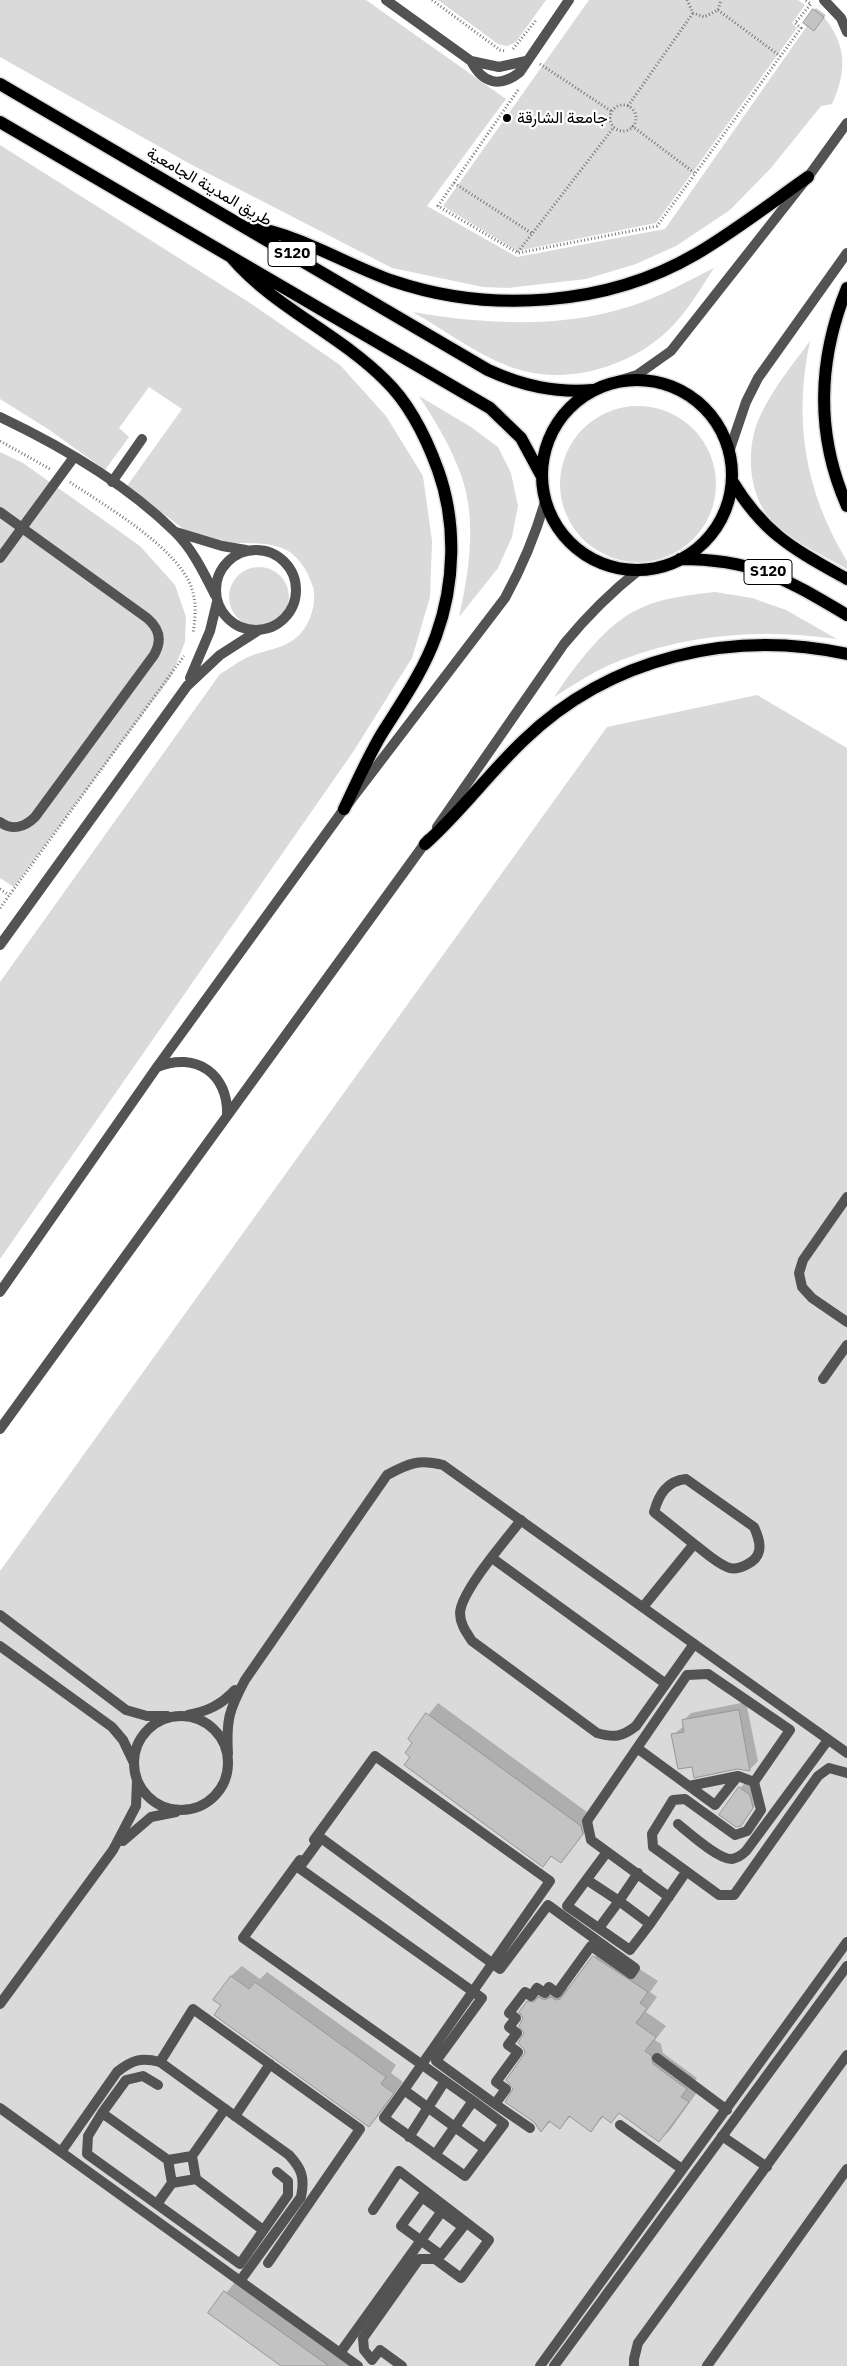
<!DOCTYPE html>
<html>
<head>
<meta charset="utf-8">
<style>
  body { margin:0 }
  canvas { display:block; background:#fff }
</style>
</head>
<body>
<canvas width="847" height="2366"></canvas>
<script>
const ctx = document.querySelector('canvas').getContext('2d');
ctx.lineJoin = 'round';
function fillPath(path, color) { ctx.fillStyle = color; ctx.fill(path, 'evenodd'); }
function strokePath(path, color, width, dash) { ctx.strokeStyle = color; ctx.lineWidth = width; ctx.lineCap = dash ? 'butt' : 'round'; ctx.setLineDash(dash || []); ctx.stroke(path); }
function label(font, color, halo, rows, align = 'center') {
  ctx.font = font + ' "IBM Plex Sans",Vazirmatn,sans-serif'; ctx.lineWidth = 4.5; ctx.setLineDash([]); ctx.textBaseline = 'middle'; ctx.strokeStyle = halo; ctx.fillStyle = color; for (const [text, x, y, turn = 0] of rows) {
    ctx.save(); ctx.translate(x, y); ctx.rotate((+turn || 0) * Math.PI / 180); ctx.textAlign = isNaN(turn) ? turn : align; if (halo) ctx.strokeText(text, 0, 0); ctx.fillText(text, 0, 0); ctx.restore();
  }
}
const green = new Path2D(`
  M0,0H366L506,99L427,206L517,257L665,229L807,26L814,31L824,17C847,46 847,71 832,104L821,106L771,168L730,210L676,246L636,264L586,279L508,288L483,287L392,268L192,165L0,57Z
  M438,0H546L516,42L507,46L498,44Z
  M589,0H798L805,5L792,23L797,28L656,223L517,251L443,206Z
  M0,145L250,303L340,365L386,416L423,476L432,541L430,597L412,658L353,752L0,1259V982L220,674C229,669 237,662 246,658C265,649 286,650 301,633C311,622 317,601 313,587C291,520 242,556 194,536C187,533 179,525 173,521C157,509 142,498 127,486L182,409L149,387L119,428L129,437L105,470L48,429L0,399Z
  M714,268C699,291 684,317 663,335C626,367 571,383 524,371C487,362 446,331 413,312C484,324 558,329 628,307C658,298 686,282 714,268Z
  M810,341C793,420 805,492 847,561V569C822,555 794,542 773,522C747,495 745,446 761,414C774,387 793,364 810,341Z
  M419,396L471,427L498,447L511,473L518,506L512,537L498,568L459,617C470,568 478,514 458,467C448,442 434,419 419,396Z
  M560 484a78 78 0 1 1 156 0a78 78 0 1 1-156 0Z
  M0,452L23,463L140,546L175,585L186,617L185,642L171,677L14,887L0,878Z
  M229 597a30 30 0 1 1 60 0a30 30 0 1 1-60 0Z
  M715,592L752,598L786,610L837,639C765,629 692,633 624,659C599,668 576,683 554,697C576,665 606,622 643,607C666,597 690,595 715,592Z
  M757,695L847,748V2366H0V1571L607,727Z`);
const shadow = new Path2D(`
  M816,8L826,15L816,27L814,10Z
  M746,1702L758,1761L750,1769L693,1765L673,1735L684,1726L683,1721L691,1713Z
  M438,1703L591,1815L593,1822L561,1862L552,1856L543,1865L412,1757L414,1742L409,1739Z
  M745,1783L755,1790L758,1802L740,1825V1788Z
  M604,1946L658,1981L650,1992L657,1997L646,2012L666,2026L655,2040L661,2044L663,2053L697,2078L691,2086L698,2091L670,2130L659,2141L620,2112L611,2121L604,2116L591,2130L571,2116L560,2127L551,2121L542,2130L514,2089L526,2053L524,2018L528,2002L538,1991L562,1987L569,1989Z
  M242,1966L260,1979L267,1972L396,2065L391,2073L403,2082L379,2115L369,2126L222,2005L231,1976Z
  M236,2281L355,2366H283L210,2313Z`);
const building = new Path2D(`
  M813,9L824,17L814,31L803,23Z
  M739,1710L750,1771L737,1769L694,1778L692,1767L678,1769L671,1734L684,1732L682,1720Z
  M426,1713L581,1826L583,1834L561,1863L551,1856L543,1867L404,1765L410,1757L405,1753L412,1743L408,1739Z
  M739,1787L750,1795L753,1808L741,1826L736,1827L719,1815Z
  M593,1956L648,1992L640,2003L647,2008L636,2023L656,2037L645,2051L651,2055L653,2064L687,2089L681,2097L689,2102L659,2142L619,2113L611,2123L602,2116L591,2132L569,2116L560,2129L549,2121L541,2132L534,2122L505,2102L513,2089L506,2080L525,2053L524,2049L518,2043L524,2033L519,2026L523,2018L519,2012L527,2001L533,2002L539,1997L544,2000L551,1997L556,2000L560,1999Z
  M231,1976L249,1989L255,1982L386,2077L381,2084L394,2093L369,2127L214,2015L221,2005L213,2000Z
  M224,2291L329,2366H281L208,2313Z`);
const path = new Path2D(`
  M432,0L500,50L505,51
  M687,0L693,13L704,17L718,10L721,0
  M718,10L780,56
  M513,49L537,19
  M540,64L611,111
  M518,90L438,206L518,253L657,226L801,28L795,23L811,4L805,0
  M610 118a13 13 0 1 1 26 0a13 13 0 1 1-26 0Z
  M628,106L693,13
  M632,126L696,174
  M454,183L533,234
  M518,252L614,127
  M0,441L50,469
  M70,482C105,506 179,548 192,589C197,604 195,619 193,634
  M0,889L9,895
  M0,908L184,656`);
const service = new Path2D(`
  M386,0L471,61L499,67L526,61
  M824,0L841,18L847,32
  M471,61C483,84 500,88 520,72L569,0
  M112,482L142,439
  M0,512L147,618C160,629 162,641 154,655L35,817C25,827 12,831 0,822
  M0,558L74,457
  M521,1520C506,1540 461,1591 460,1613C460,1624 466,1632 472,1641L597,1733C614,1738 622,1737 636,1726L694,1644
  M492,1558L666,1684
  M643,1607L694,1544C704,1551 715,1562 727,1567C737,1572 757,1562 759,1551C761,1543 757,1534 754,1527L686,1479C667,1481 659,1494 654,1512L694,1544
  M722,2136L767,2167
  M634,2366V2359L638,2343L847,2055
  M707,2366L847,2169`);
const pedestrian = new Path2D(`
  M637,1748L687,1675L708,1674L790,1730L754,1782L738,1776
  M754,1782L761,1810L747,1831L735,1835L685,1799L673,1800L652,1834L653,1847L719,1895H734L818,1776L829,1768L847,1773
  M321,1838L500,1969L548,1905L635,1968L631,1974L591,1946L557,1993L549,1987L545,1993L537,1988L531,1996L525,1992L509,2013L516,2018L509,2027L517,2033L508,2045L518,2052L496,2082L506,2089L495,2104L436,2061L482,1998L299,1868Z
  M314,1840L375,1756L550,1881L404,2090
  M607,1852L567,1906L630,1950L650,1924
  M300,1860L243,1938L445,2081L409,2137
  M638,1873L619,1901L650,1924L686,1872
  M587,1880L619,1901L599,1928
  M669,1897L591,1840L587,1821L637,1748L715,1805L738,1776L689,1786
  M657,2058L727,2110
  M160,2062L193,2009L360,2129L268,2263
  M473,2101L504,2124L465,2176L384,2118L404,2090L485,2149
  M495,2104L530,2128
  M102,2113L126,2080L143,2076L158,2085
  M235,2116L270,2064
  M620,2125L682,2169
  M435,2155L473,2101L445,2081
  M192,2156L196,2179L263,2230
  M168,2160L192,2156L225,2109
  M172,2183L168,2160L102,2113L88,2136L87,2154L240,2264L288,2195V2181L277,2172
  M157,2204L172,2183L196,2179
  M373,2210L399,2171L489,2240L461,2278L435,2259H419L363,2338L364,2350L372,2360L380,2350L402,2366
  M540,2366L847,1942`);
const minor = new Path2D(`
  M0,417C61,446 125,483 174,531C192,548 204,573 215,595
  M176,532L222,546L246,550
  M216 590a40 40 0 1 1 80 0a40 40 0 1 1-80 0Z
  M190,678L210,631L217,602
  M0,945L187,686L220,655L259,630
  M847,1197L803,1260L799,1273L802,1287L812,1298L847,1322
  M823,1379L847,1345
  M0,1615L126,1710L147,1716H167
  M0,1646L112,1727L123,1740L134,1763
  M188,1715C208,1711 221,1705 235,1690
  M134 1763a47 47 0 1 1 94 0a47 47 0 1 1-94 0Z
  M228,1754C226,1720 229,1710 245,1680L387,1475C409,1463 419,1459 443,1465L847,1753
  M678,1824C689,1833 719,1860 732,1859C737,1858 742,1855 746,1851L828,1740
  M123,1841L151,1817L176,1812
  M0,2004L113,1850L136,1806L137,1780
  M0,2108L358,2366
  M61,2152L117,2072C132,2060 141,2057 160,2062L289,2155C302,2169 305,2178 301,2197L240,2281
  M422,2197L463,2227L441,2255L401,2226Z
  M340,2353L442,2211
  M554,2366L847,1966`);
const tertiary = new Path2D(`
  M618,381L637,375L671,351L808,177L847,123
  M729,452L746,402L758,378L847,253
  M437,827L564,644C587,616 611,592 639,570
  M157,1067C196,1051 229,1074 227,1116
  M0,1292L157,1067L344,809L505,598C522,567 535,536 545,502
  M0,1429L428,839`);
const primary = new Path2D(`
  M0,84L488,370C523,386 555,393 593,390
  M0,122L490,408L521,438L541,475
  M252,227C302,236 345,264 393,281C490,314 607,306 696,254C735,231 771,203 808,177
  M232,258C275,308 338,333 385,380C410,404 426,437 438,470C457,523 455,584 436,636C423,672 401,703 381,735C367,759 356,784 344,809
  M847,288C818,359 815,434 847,506
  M542 475a95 95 0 1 1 190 0a95 95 0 1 1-190 0Z
  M732,481C765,535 794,549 847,579
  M680,559C754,559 786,579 847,615
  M425,844C461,812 489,773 524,740C610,657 732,629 847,654`);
const markers = [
  [507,118,5,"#000"]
];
const shields = [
  [292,254,48],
  [768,572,48]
];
const shieldNames = [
  ["S120",292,254],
  ["S120",768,572]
];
const poiNames = [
  ["جامعة الشارقة",517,118]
];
const streetNames = [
  ["طريق المدينة الجامعية",209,187,30]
];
fillPath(green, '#dadada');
fillPath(shadow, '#0003');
fillPath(building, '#c3c3c3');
strokePath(building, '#979797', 1);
strokePath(primary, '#dbdbdb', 15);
strokePath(path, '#757575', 3, [1, 2.5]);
strokePath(service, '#535353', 10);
strokePath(pedestrian, '#535353', 10);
strokePath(minor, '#535353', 10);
strokePath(tertiary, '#535353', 10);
strokePath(primary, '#000', 12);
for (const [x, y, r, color] of markers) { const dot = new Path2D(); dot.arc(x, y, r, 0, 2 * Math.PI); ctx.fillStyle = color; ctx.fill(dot); strokePath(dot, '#fff', 2); }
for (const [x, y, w] of shields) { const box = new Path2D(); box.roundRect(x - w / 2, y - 12.5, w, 25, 4); ctx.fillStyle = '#fff'; ctx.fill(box); strokePath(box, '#000', 1); }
label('bold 15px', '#000', null, shieldNames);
label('16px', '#000', '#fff', poiNames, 'left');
label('16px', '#000', '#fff', streetNames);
</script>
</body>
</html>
